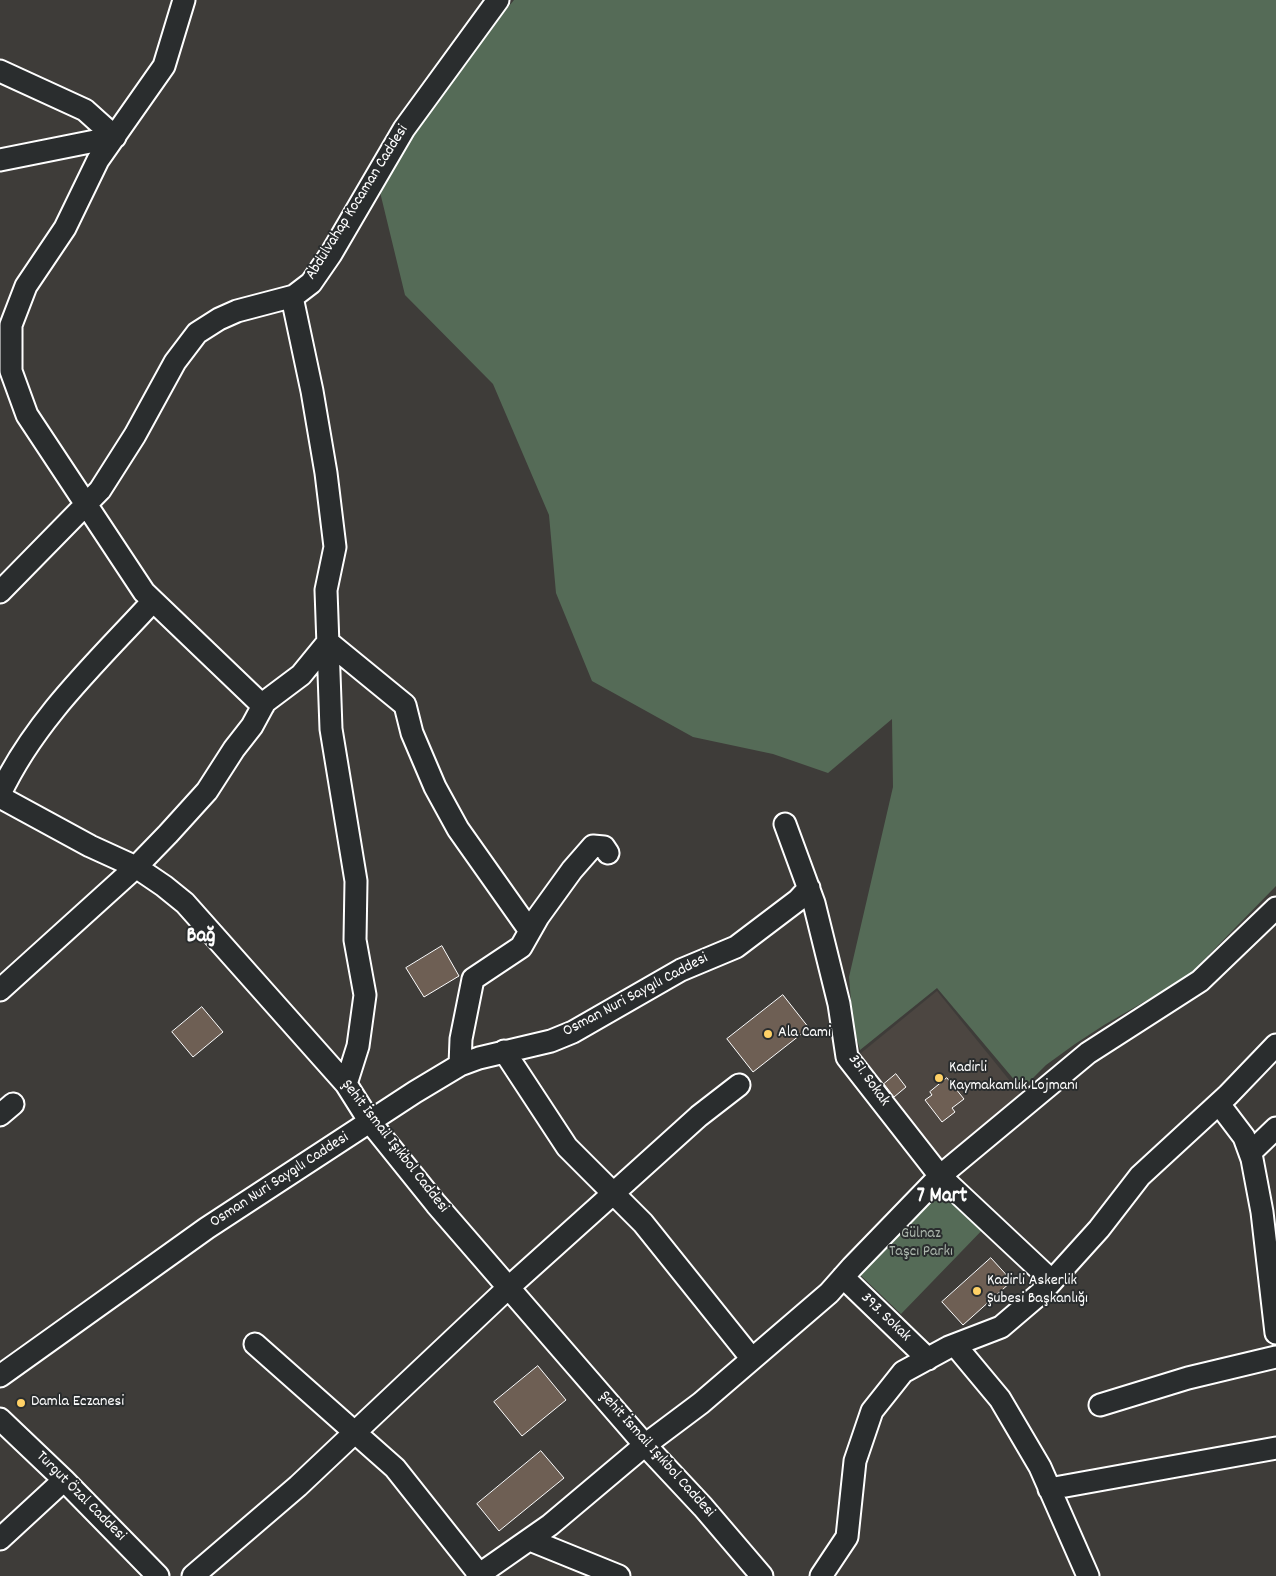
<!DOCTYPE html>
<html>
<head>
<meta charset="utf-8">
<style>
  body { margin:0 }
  canvas { display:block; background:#3e3c39 }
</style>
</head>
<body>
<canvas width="1276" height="1576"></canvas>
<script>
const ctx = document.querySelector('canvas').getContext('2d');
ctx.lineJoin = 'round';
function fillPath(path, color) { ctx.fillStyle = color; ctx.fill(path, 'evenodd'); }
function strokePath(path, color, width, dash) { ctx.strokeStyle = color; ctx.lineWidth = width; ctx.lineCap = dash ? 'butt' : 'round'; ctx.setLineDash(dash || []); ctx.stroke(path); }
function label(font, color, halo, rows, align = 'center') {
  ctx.font = font + ' Dekko,sans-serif'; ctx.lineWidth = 4; ctx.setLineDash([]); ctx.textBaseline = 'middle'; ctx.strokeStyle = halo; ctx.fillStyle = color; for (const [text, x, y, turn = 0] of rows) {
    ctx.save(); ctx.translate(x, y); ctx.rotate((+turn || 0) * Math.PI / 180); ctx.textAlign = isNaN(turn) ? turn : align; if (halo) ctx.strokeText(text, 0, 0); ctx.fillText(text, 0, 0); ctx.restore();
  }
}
const built = new Path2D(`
  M937,991L1023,1097L941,1164L855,1058Z`);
const green = new Path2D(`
  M514,0H1276V886L1187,977L1104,1025L1075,1044L1046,1065L1022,1089L937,988L860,1050L853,1025L849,977L893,787L892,719L828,773L773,754L693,737L592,681L556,593L549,515L493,384L405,295L380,192L431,101Z
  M940,1176L989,1223L901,1314L852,1267Z`);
const building = new Path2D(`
  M442,946L459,976L424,997L406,968Z
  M783,995L809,1028L753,1072L727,1039Z
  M202,1007L223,1032L193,1057L172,1032Z
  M896,1074L906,1087L894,1097L884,1084Z
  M947,1078L964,1099L952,1108L955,1112L942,1122L925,1100L932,1095L930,1092Z
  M991,1258L1012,1281L963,1325L942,1302Z
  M538,1366L566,1400L522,1436L494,1402Z
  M541,1451L564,1478L499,1531L477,1504Z`);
const minor = new Path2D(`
  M184,0L164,66L98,160L65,228L26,286L11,325V371L27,415L144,592L263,706
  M0,71L85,110L115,137
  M0,160L115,137
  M292,297L312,391L326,473L335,547L326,590L331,729L356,881L355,940L365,995L358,1046L346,1084
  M0,592L100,490L135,435L175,362L197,333L219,319L237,311L294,296L311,283L331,254L404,129L498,0
  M0,794C35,719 98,661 153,601
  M0,797L90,846L136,867L164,886L185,903L346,1084L370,1122L436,1204L645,1445L703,1507L762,1576
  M785,824L814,903L839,1004L847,1057L940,1176L1052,1281
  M0,990L136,867L168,834L207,791L234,749L252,726L265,702L301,675L328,642L405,705L412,733L435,787L458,829L530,931
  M504,1051L567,1147L643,1223L752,1359
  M460,1065L461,1039L473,979L521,947L538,917L572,870L593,846L604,847L608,853
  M1219,1104L1244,1137L1252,1159L1262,1212L1276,1333
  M0,1115L13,1104
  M1250,1153L1276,1128
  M843,1277L928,1359
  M255,1344L395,1468L479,1574
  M955,1345L1000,1399L1040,1467L1088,1576
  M0,1376L207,1228L415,1092L460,1065L479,1058L551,1041L573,1032L681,970L736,947L798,900L809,888
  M1100,1405L1188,1378L1276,1357
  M0,1419L64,1480L158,1576
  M1049,1489L1276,1448
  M0,1539L64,1480
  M530,1540L619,1576
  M193,1576L298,1486L508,1288L627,1181L699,1116L739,1085
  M477,1576L550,1525L645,1445L701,1403L829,1293L852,1267L940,1176L1088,1053L1200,981L1276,908
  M821,1576L847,1537L855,1461L872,1411L903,1372L949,1347L1001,1327L1042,1292L1099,1229L1140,1176L1228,1095L1276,1045`);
const markers = [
  [768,1034,5,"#ffd166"],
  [939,1078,5,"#ffd166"],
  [977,1291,5,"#ffd166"],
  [21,1403,5,"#ffd166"]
];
const streetNames = [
  ["Abdulvahap Kocaman Caddesi",358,203,-58],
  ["Osman Nuri Saygılı Caddesi",636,996,-28],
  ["351. Sokak",868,1081,54],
  ["Şehit İsmail Işıkbol Caddesi",394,1147,52],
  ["Osman Nuri Saygılı Caddesi",280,1181,-33],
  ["393. Sokak",885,1318,44],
  ["Şehit İsmail Işıkbol Caddesi",656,1455,48],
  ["Turgut Özal Caddesi",80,1497,45]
];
const poiNames = [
  ["Ala Cami",778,1034],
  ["Kadirli",949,1069],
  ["Kaymakamlık Lojmanı",949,1087],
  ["Kadirli Askerlik",987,1282],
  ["Şubesi Başkanlığı",987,1300],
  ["Damla Eczanesi",31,1403]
];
const parkNames = [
  ["Gülnaz",921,1235],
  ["Taşcı Parkı",921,1253]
];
const districtNames = [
  ["Bağ",201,938],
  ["7 Mart",942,1198]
];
fillPath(built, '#4c4641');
fillPath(green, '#556b57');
fillPath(building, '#6e5f54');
strokePath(building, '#fff', 1);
strokePath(minor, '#fff', 25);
strokePath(minor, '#2a2d2e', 21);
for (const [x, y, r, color] of markers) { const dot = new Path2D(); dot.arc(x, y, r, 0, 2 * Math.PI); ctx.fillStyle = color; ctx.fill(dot); strokePath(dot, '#2a2d2e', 2); }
label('16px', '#fff', '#2a2d2e', streetNames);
label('16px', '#fff', '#2a2d2e', poiNames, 'left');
label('16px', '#aab5ab', '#2a2d2e', parkNames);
label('bold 21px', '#fff', '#2a2d2e', districtNames);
</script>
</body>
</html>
